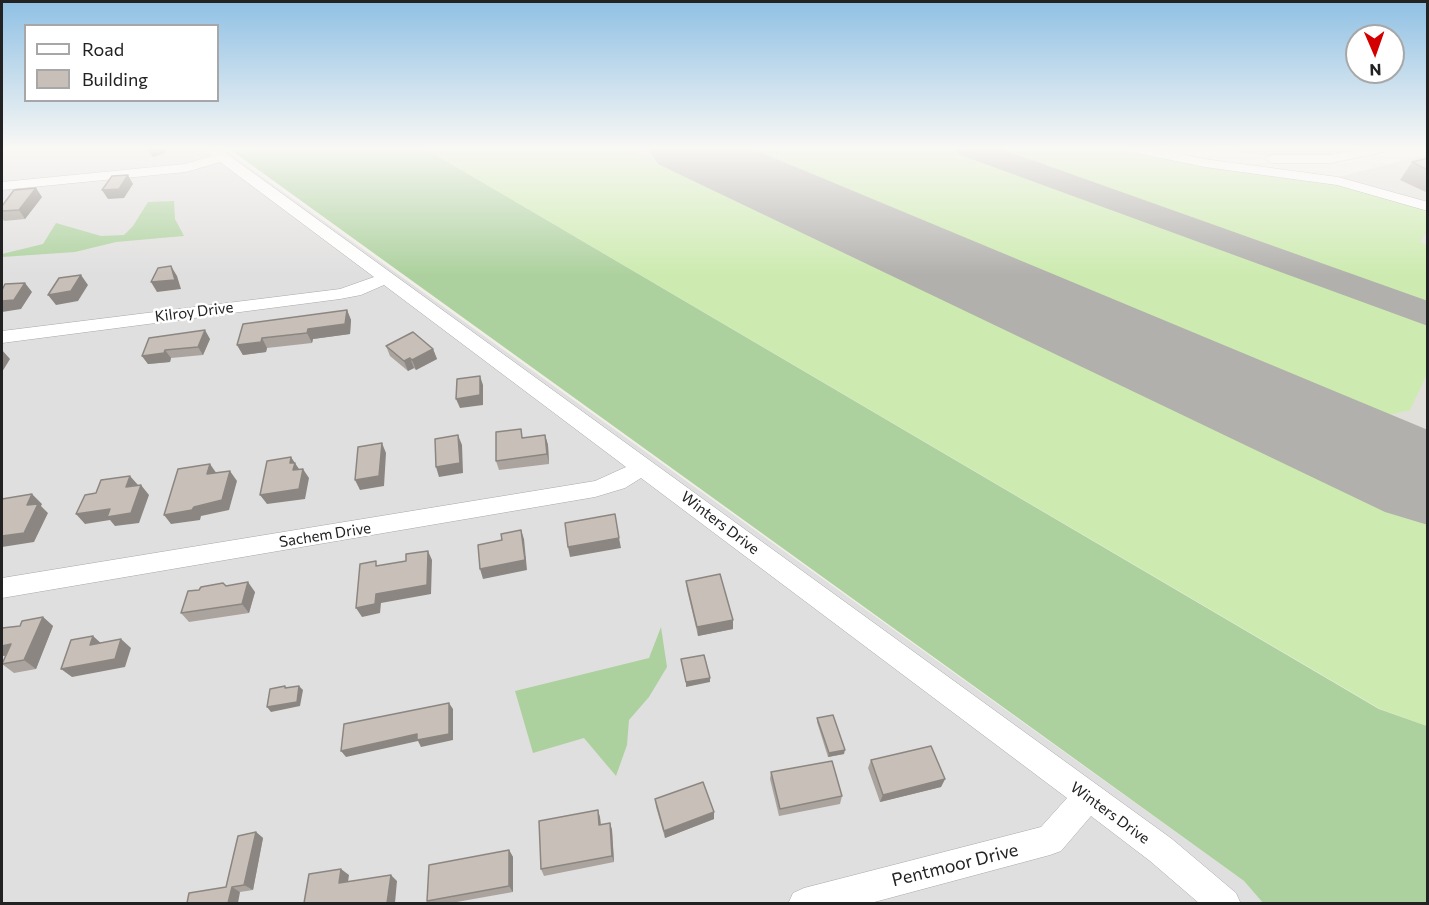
<!DOCTYPE html>
<html>
<head>
<meta charset="utf-8">
<style>
  body { margin:0 }
  #map { position:relative; width:1429px; height:905px; overflow:hidden; background:#f2efe9; font-family:Commissioner,sans-serif }
  canvas { display:block }
  .frame { position:absolute; inset:0; border:3px solid #222; pointer-events:none }
  .legend { position:absolute; left:24px; top:24px; width:195px; height:78px; box-sizing:border-box; background:#fff; border:2px solid #a7a7a7; margin:0; padding:8px 10px; list-style:none; font-size:18px; color:#222 }
  .legend li { display:flex; align-items:center; gap:12px; height:30px }
  .legend b { width:30px; border:2px solid #a7a7a7 }
  .north { position:absolute; left:1345px; top:24px; width:60px; height:60px; box-sizing:border-box; background:#fff; border:2px solid #a7a7a7; border-radius:50%; rotate:178deg; font-size:16px; font-weight:700; line-height:24px; text-align:center; color:#222 }
  .north::after { content:''; display:block; margin:auto; width:21px; height:27px; background:#d40000; clip-path:polygon(50% 0,100% 100%,50% 72%,0 100%) }
</style>
</head>
<body>
<div id="map">
<canvas width="1429" height="905"></canvas>
<div class="frame"></div>
<ul class="legend">
<li><b style="height:8px;background:#fff"></b>Road</li>
<li><b style="height:16px;background:#c7bfb8"></b>Building</li>
</ul>
<div class="north">N</div>
</div>
<script>
const ctx = document.querySelector('canvas').getContext('2d');
ctx.lineJoin = 'round';
function fillPath(path, color) { ctx.fillStyle = color; ctx.fill(path, 'evenodd'); }
function strokePath(path, color, width, dash) { ctx.strokeStyle = color; ctx.lineWidth = width; ctx.lineCap = dash ? 'butt' : 'round'; ctx.setLineDash(dash || []); ctx.stroke(path); }
function label(font, color, halo, rows, align = 'center') {
  ctx.font = font + ' Commissioner,sans-serif'; ctx.lineWidth = 5; ctx.setLineDash([]); ctx.textBaseline = 'middle'; ctx.strokeStyle = halo; ctx.fillStyle = color; for (const [text, x, y, turn = 0] of rows) {
    ctx.save(); ctx.translate(x, y); ctx.rotate((+turn || 0) * Math.PI / 180); ctx.textAlign = isNaN(turn) ? turn : align; if (halo) ctx.strokeText(text, 0, 0); ctx.fillText(text, 0, 0); ctx.restore();
  }
}
const residential = new Path2D(`
  M2,148H222L1244,881L1263,903L2,904Z
  M1207,148H1360L1326,156H1269Z`);
const airport = new Path2D(`
  M438,148H1117L1334,178L1427,154V711Z`);
const grass = new Path2D(`
  M424,148H628L1427,524V726L1380,709Z
  M745,148H954L1415,318L1427,327V374L1410,410L1385,416L1354,409Z
  M986,148H1125L1326,181L1427,210V231L1420,242L1427,245V306Z`);
const forest = new Path2D(`
  M228,148H424L1379,709L1427,726V903H1263L1244,881Z
  M174,201L175,219L184,236L116,242L75,252L2,257V254L43,244L56,223L101,236L124,235L133,226L148,202Z
  M661,627L667,667L649,697L629,720L627,745L616,776L584,738L533,753L515,691L649,658Z`);
const taxiway = new Path2D(`
  M954,148H998L1428,301V326L958,154Z
  M1363,434L1395,440L1428,438V472L1395,474L1347,463L1340,451L1347,439Z`);
const runway = new Path2D(`
  M647,148H750L1428,430V525L1385,512L658,164Z`);
const minor = new Path2D(`
  M204,148H219L1172,839L1236,893L1241,904H1200L1150,861L1091,816L1061,851L1050,855L867,904H788L793,893L804,888L1041,827L1067,798L641,478L625,488L595,497L2,598V578L595,481L626,467L384,285L361,295L340,299L2,343V331L340,289L374,277L220,162L186,172L2,190V182L185,164L212,156Z
  M1126,148H1154L1205,159L1338,177L1428,202V211L1337,185L1205,167L1132,152Z
  M1362,148H1390L1384,152L1331,163H1272L1265,159L1272,155H1331Z`);
const wall = new Path2D(`
  M143,148H165L167,152L153,157Z
  M1428,158V193L1400,180L1412,162Z
  M42,197L25,219L4,221L2,217V206Z
  M347,310L351,320L350,334L313,339L312,343L267,348L266,352L243,355L237,345Z
  M210,339L203,355L171,358L170,362L148,364L142,356Z
  M386,346L433,349L437,359L416,370L414,368L408,371L390,356Z
  M545,435L548,445L549,464L499,470L496,461L524,438Z
  M686,581L733,620V629L698,636L687,590Z
  M226,586L255,592L249,613L189,622L181,613Z
  M43,617L53,626L36,669L14,673L2,664L6,656H2V628L20,626Z
  M817,718L844,754L828,757L817,722Z
  M871,760L945,779L941,787L880,802L868,768Z
  M771,772L842,796L840,804L779,816L770,779Z
  M655,799L714,812V819L665,838L656,807Z
  M600,817L601,825L610,823L612,830L614,862L544,876L541,869Z
  M256,832L263,838L253,890L240,892L226,887Z
  M509,850L513,857V892L451,903H429L427,901Z`);
const shadedWall = new Path2D(`
  M148,148H165L167,152L153,157Z
  M128,175L133,184L124,198L108,199L102,190Z
  M36,188L42,197L25,219L19,210Z
  M171,266L177,276L181,289L157,292L151,282Z
  M81,275L88,285L78,301L56,305L48,295Z
  M25,283L32,292L21,309L2,312V301Z
  M347,310L351,320L350,334L313,339L312,343L307,333L308,329Z
  M205,330L210,339L203,355L198,347Z
  M262,338L267,348L266,352L243,355L237,345Z
  M433,349L437,359L416,370L412,360Z
  M2,350L10,359L2,372Z
  M165,350L171,358L170,362L148,364L142,356Z
  M410,358L414,368L408,371L404,361Z
  M480,376L483,385V405L460,408L456,399Z
  M458,435L462,445L463,473L439,477L436,467Z
  M545,435L548,445L549,464L547,454Z
  M382,443L386,453L384,486L360,490L355,480Z
  M291,457L301,472L299,480L290,463Z
  M210,464L217,474H207Z
  M303,469L309,478L305,499L267,504L260,495Z
  M230,471L237,481L229,510L201,516L200,520L171,524L164,515L194,507Z
  M130,476L138,485L126,487Z
  M141,485L149,495L139,523L115,526L110,520L85,524L76,514Z
  M32,494L42,504L41,506L48,513L34,542L2,547V536L27,505Z
  M521,530L524,539L527,570L483,579L480,569Z
  M619,538L621,548L570,557L568,547Z
  M428,551L432,560L431,594L381,603L380,613L362,617L356,608L376,594Z
  M248,582L255,592L249,613L242,604Z
  M43,617L53,626L36,669L24,660Z
  M733,620V629L698,636L697,627Z
  M93,636L103,645H90Z
  M121,639L131,648L125,667L72,677L61,669Z
  M11,644L22,653L2,656V646Z
  M710,678V682L686,687V682Z
  M299,686L303,690L300,706L271,712L267,707Z
  M449,703L453,709V740L421,747L418,741L346,757L341,751Z
  M845,750L844,754L828,757L829,753Z
  M945,779L941,787L880,802L883,795Z
  M598,810L600,817L601,832L599,825Z
  M714,812V819L665,838L664,831Z
  M610,823L612,830L614,862L612,856Z
  M256,832L263,838L253,890L244,885Z
  M509,850L513,857V892L509,886Z
  M341,869L349,875L347,889L339,883Z
  M391,875L397,881L395,903H387Z
  M232,887L240,892L238,903H228Z`);
const building = new Path2D(`
  M1428,158V170L1412,162Z
  M128,175L119,189L102,190L112,176Z
  M36,188L19,210L2,211V206L14,190Z
  M171,266L175,280L151,282L158,268Z
  M81,275L71,291L48,295L59,278Z
  M25,283L14,300L2,301V290L5,284Z
  M347,310L345,324L308,329L307,333L262,338L261,342L237,345L243,324Z
  M205,330L198,347L165,350L164,353L142,356L149,338Z
  M413,332L433,349L412,360L410,358L404,361L386,346Z
  M480,376V395L456,399L457,379Z
  M521,429L522,438L545,435L547,454L496,461V432Z
  M458,435L460,463L436,467L435,439Z
  M382,443L379,476L355,480L358,447Z
  M291,457L290,463H295L293,470L303,469L299,489L260,495L267,461Z
  M210,464L207,474L230,471L222,500L194,507L192,510L164,515L178,469Z
  M130,476L126,487L141,485L131,513L107,517L110,509L76,514L85,495L96,493L101,480Z
  M32,494L27,505L38,504L24,533L2,536V499Z
  M615,514L619,538L568,547L565,523Z
  M521,530L525,560L480,569L478,545L502,540L501,534Z
  M428,551L427,585L376,594L375,604L356,608L360,564L376,561V566L406,561V554Z
  M720,574L733,620L697,627L686,581Z
  M248,582L242,604L181,613L188,591L199,590L201,587L223,583L226,586Z
  M43,617L24,660L2,664L11,644L2,646V628L20,626L22,621Z
  M93,636L90,645L121,639L115,659L61,669L71,640Z
  M704,655L710,678L686,682L681,659Z
  M285,686V688L299,686L297,702L267,707L270,689Z
  M449,703V734L417,740V734L341,751L344,724Z
  M833,715L845,750L829,753L817,718Z
  M931,746L945,779L883,795L871,760Z
  M832,761L842,796L780,809L771,772Z
  M703,782L714,812L664,831L655,799Z
  M598,810L599,825L610,823L612,856L541,869L539,821Z
  M256,832L244,885L232,887L228,903H187L189,893L226,887L238,836Z
  M509,850V886L427,901L429,865Z
  M341,869L339,883L391,875L387,903H304L309,874Z`);
const streetNames = [
  ["Kilroy Drive",194,312,-7],
  ["Winters Drive",720,523,37],
  ["Sachem Drive",325,535,-9],
  ["Winters Drive",1110,813,36]
];
const nearStreetnames = [
  ["Pentmoor Drive",955,865,-14]
];
fillPath(residential, '#e0dfdf');
fillPath(airport, '#e1dfda');
fillPath(grass, '#cdebb0');
fillPath(forest, '#add19e');
fillPath(taxiway, '#b1b0ac');
fillPath(runway, '#b1b0ac');
strokePath(minor, '#a9a9a9', 1);
fillPath(minor, '#fff');
fillPath(wall, '#aba49e');
fillPath(shadedWall, '#8b8681');
fillPath(building, '#c7bfb8');
strokePath(building, '#8b8681', 1.5);
const sky = ctx.createLinearGradient(0, 0, 0, 275);
sky.addColorStop(0, '#8fc0e4');
sky.addColorStop(0.54, '#f9f8f5');
sky.addColorStop(1, '#f9f8f500');
ctx.fillStyle = sky;
ctx.fillRect(0, 0, 1429, 275);
label('15px', '#222', '#fff', streetNames);
label('18px', '#222', '#fff', nearStreetnames);
</script>
</body>
</html>
